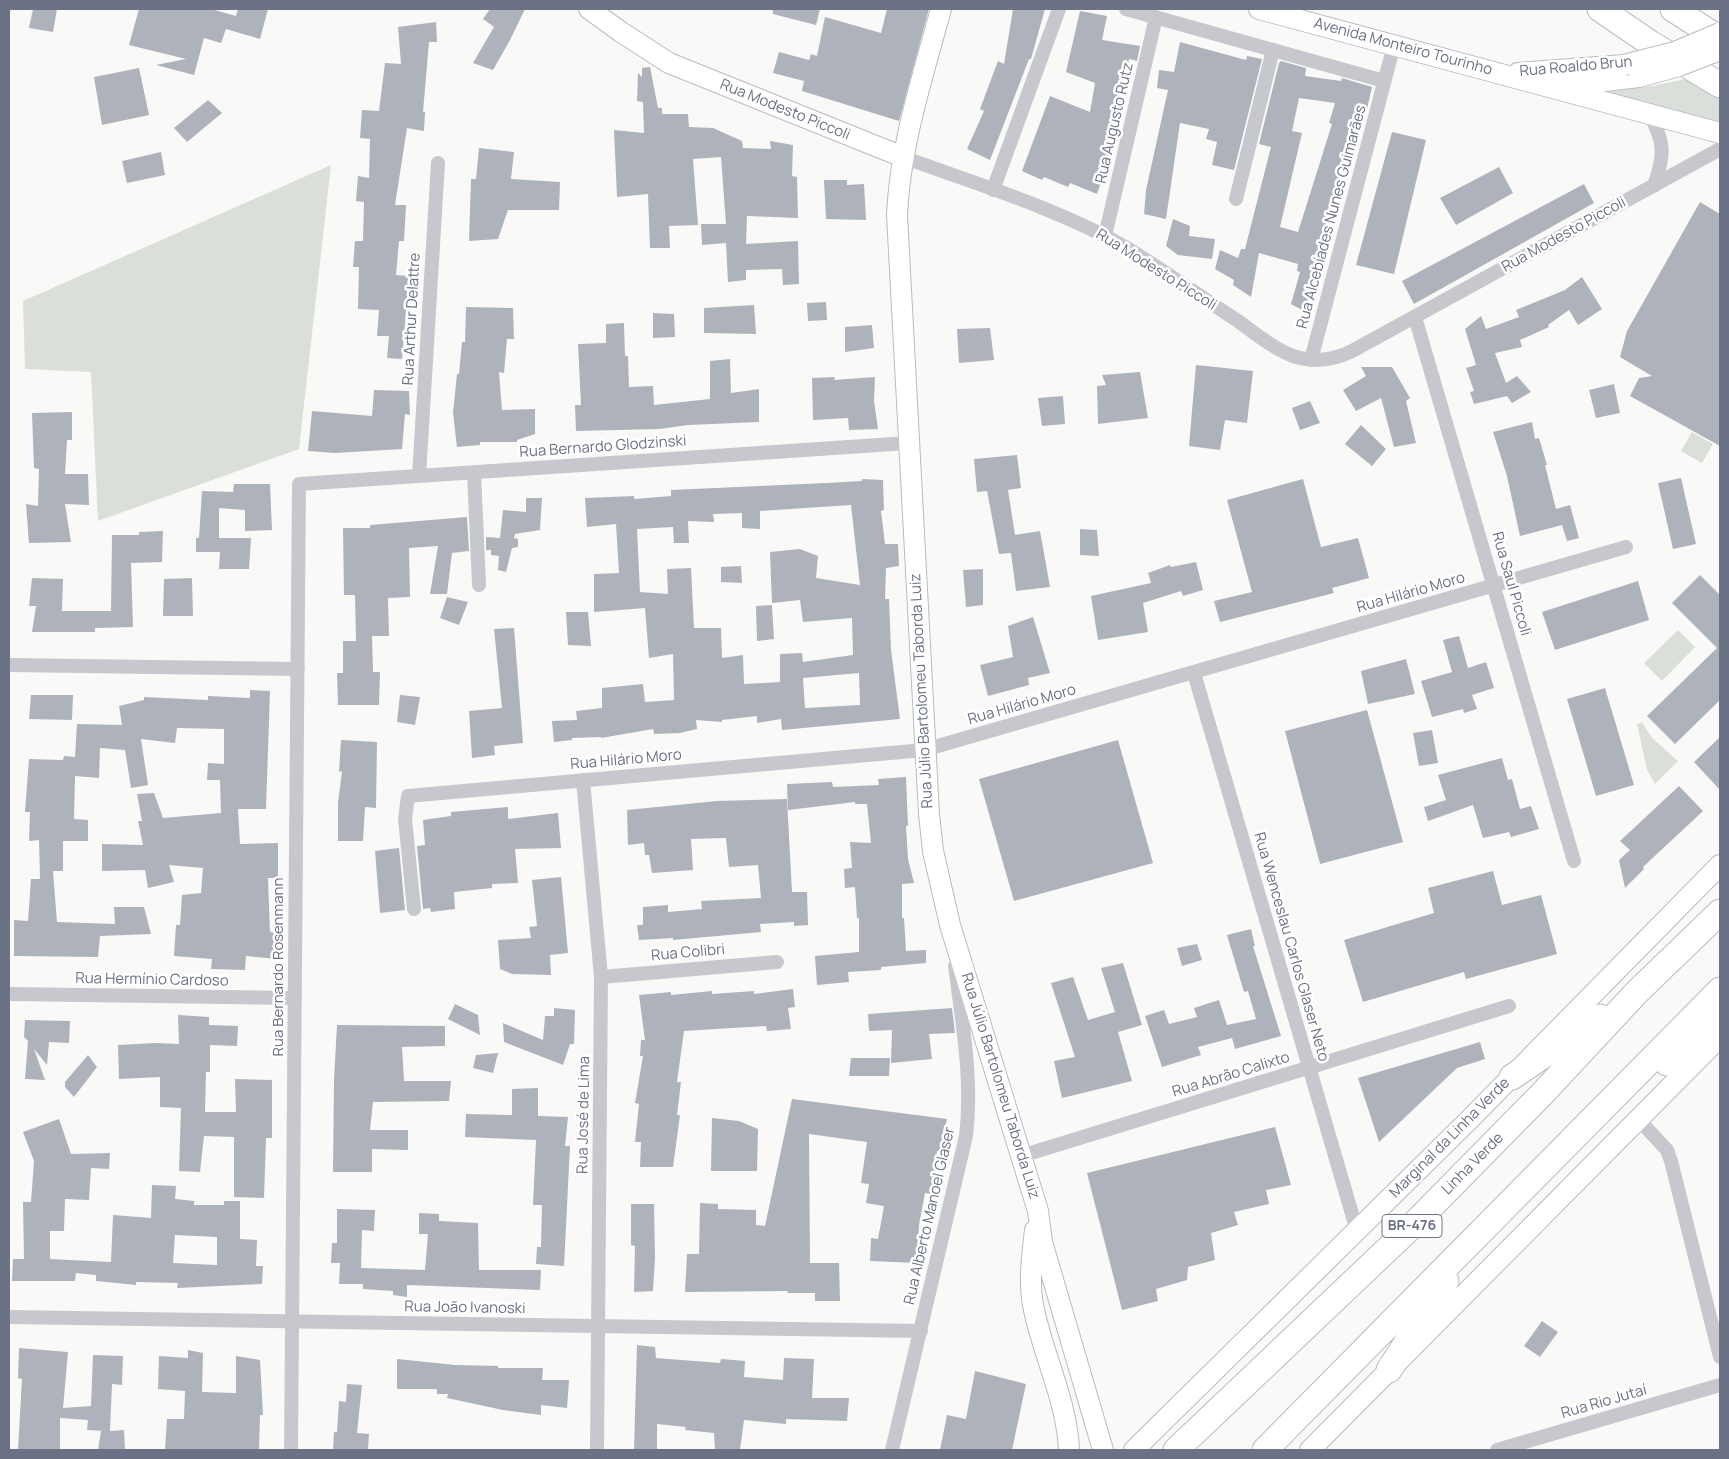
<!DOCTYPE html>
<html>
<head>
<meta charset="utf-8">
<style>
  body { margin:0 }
  #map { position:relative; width:1729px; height:1459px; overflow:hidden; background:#f9faf8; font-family:Manrope,sans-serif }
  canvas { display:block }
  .frame { position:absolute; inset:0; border:10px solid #6b7286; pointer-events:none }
</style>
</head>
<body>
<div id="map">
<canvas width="1729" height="1459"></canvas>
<div class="frame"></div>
</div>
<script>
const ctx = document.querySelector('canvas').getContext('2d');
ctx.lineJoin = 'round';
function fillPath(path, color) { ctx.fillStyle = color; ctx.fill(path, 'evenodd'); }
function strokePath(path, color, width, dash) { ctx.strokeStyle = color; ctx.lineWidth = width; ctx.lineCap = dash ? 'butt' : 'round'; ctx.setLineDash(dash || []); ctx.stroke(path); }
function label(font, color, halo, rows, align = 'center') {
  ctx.font = font + ' Manrope,sans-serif'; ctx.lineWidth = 5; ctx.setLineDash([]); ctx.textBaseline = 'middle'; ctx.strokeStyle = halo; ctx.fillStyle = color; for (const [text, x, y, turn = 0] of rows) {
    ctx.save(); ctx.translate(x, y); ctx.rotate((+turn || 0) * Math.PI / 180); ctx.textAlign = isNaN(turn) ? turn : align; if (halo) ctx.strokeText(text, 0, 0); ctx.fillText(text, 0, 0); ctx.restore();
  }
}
const green = new Path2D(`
  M1690,78L1720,96V125L1600,93L1652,86Z
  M331,165L299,449L98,521L91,372L25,369L23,301Z
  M1692,432L1713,444L1702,463L1681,451Z
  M1678,630L1695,647L1662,681L1644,663Z
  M1642,722L1652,738L1678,761L1655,784L1647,770L1637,724Z`);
const building = new Path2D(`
  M33,9H57L53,32L29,28Z
  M139,9H211L236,16L238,9H268L260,39L226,29L221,43L204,38L194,75L156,65L186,59L129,45Z
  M490,9H525L510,40L493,70L473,63L494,27L483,19Z
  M773,9H820L816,25L773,14Z
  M887,9H929L899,121L802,91L804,81L773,73L779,52L809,60L811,54L817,56L825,17L881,33Z
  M1013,9H1045L1031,59H1029L990,160L967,149L984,111L980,109L998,61L1004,64Z
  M1080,11L1107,16L1102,40L1140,46L1137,61L1129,59L1112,155H1110L1097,194L1070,183L1068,187L1044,177L1042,180L1022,171L1050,96L1090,112L1095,83L1066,72Z
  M436,22L437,42H429L423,112H425L424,131L407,128L395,205H406L404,241H399L396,275L409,276L402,359L387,358L389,336H377L379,310L358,309L359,267H353L355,241H363L364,202L356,201L358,176L369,178L370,139L360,138L362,110L379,111L385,63L401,64L398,27Z
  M1180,42L1246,60L1247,56L1262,59L1234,170L1212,165L1217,142L1206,139L1209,129L1180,123L1166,219L1144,214L1146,190L1168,90L1157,88L1159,70L1174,72Z
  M1281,61L1306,68L1305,76L1341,81L1342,78L1372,87L1367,109L1359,107L1323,238H1321L1313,283L1304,311L1291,304L1300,272L1297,271L1298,264L1259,253L1251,297L1233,285L1234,280L1215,269L1220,250L1238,258L1241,249H1245L1271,147L1259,144L1279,63ZM1299,98L1335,103L1329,123L1332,124L1298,232L1280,227L1302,133L1292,131Z
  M650,67L658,108H662V114H688L689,127L713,128L742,141L743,148L771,149L770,141L793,145L792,176L797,177L798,218L747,216L746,244L798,241L799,284L783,285L782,269L746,270V280L728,282L726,243L702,245L701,224H726L721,157L693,159L698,225L669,226L670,248H650L648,194L617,197L614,130L644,133L643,102L637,101L638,73L642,77V68Z
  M139,68L149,115L102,125L94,77Z
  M208,100L222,113L187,142L174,128Z
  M1392,132L1426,140L1394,274L1356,265Z
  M479,148L514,152L511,179L560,182L559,210H508L498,239L469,241L471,179H476Z
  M161,152L165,175L127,183L122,161Z
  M1499,167L1513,193L1456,225L1440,198Z
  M824,180H847V185L864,184L866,220L826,219Z
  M1584,184L1594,203L1414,304L1402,281Z
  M1700,202L1720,214V446L1630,396L1639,378L1652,376L1620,357L1627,331Z
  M1173,219L1190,226L1189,236L1215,239L1212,259L1178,255L1166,246Z
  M1582,277L1602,309L1578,325L1569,310L1548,325L1549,327L1520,340L1522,347L1495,353L1506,383L1517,376L1531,392L1512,403L1507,396L1474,404L1470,392L1474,391L1466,368L1476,365L1465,329L1481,316L1486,329L1519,317L1516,310L1565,290Z
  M826,302L827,320L808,321L807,303Z
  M754,305L756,334L704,333V308Z
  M466,307L513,308L514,339H507L504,373L499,372L502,410L535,409V434L517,440V442H480V445L457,447L453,413L457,374H459L462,342H465Z
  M653,313L674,314L675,337L653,338Z
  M624,323L625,356H628L629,387L653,386L654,405L710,399V361L730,359L731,393L759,389V422L688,425L660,429L576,431L575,405H581L578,344L606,343V324Z
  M872,325L874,348L845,352V327Z
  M990,328L994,360L959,363L957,329Z
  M1196,365L1253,371L1247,423L1225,420L1220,450L1189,446Z
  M1361,367H1392L1410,398L1406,401L1416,443L1394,447L1381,398L1356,411L1343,390L1366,376Z
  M1140,372L1148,418L1098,424L1097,386L1106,385L1102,375Z
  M835,377L834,380L875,377L874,401L878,429L849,430L848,418L813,420L812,378Z
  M1614,384L1620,413L1596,418L1589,390Z
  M374,390L409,391L410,415L405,414L402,449L335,453L308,451L312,411L372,416Z
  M1063,396L1065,424L1042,426L1038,398Z
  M1310,401L1320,423L1300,430L1292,408Z
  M72,412V440H67L65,474H88L89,505L65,504L71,542L29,543L26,504L38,506L39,469L34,468L32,413Z
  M1532,422L1535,439L1539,438L1547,465H1545L1556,509L1570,505L1579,538L1567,541L1562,525L1520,536L1507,476L1493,432Z
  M1361,425L1386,449L1372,466L1345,444Z
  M1017,455L1021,488L1008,490L1015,535L1040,531L1050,587L1016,591L1011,553L999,554L987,491L977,492L974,459Z
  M1681,478L1696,544L1673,549L1658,483Z
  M862,479L883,480L884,510L881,511L885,544H898L899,566L886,568L885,599H889L891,650L900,719L782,730L781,719L757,723V716L722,720V722L696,720L697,729L680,733L654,734L653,729L601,738V737L572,738V740L554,742L552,721L577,720L576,711L602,708V688L643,684L645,702L674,700L673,654L649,658L645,608L594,612V574L619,573L616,524L587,527L585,498L634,496V499L671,496V490L826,483L862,481ZM851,505L860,585L816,578L818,556L800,549L770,552L772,603L800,600L803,622L852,618L853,655L803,662L802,653L780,654V682L744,684L743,655L722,658L721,628H694L691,568L667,569L668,594L640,592L637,529L673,527L674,543H689L688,521L714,522L713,514L742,513V528L760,529V511ZM859,673L860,705L805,708L803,678Z
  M1303,479L1321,547L1358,538L1369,578L1332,588L1334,593L1220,622L1214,601L1252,592L1227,500Z
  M234,484H270L272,530L245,531V510L219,508V538H251L249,569H219L220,552H196V538H199L202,491L233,492Z
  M526,498H542L540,530L515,534L514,538L518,539V547L512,548L506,572L498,570L499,556L491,555V550H486V537L500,538L503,510L526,512Z
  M467,517L469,551L452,553L447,594H430L438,546L409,548L410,597L388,598L389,636H372L373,672H380L379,705H338L337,673H343V641H356L355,595H344L343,528H370V525Z
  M1080,529L1097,530L1099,556L1080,555Z
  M163,531L162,562L131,563L133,627L95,628V632H32L36,606H29L32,578L63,579L62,611H111L112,535H139V532Z
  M1196,562L1203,590L1183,596L1181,591L1143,603L1148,632L1098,640L1091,596L1151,583L1148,573L1170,565L1171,567Z
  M741,566L742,583L721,582V567Z
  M983,569V605L966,607L963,570Z
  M1700,575L1720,595V700L1675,744L1647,716L1717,648L1672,603Z
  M192,578L193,616H163L164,579Z
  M1638,581L1649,620L1555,650L1542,612Z
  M447,597L468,602L459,625L440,618Z
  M772,605L774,639L757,641L756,606Z
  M566,612H588L591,646L568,645Z
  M1033,617L1050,673L1028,678L1029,685L988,696L980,665L1013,657L1008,626Z
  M514,628L523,743L494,746L495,755L472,758L469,711L502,708L494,629Z
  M1459,636L1468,668L1486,662L1494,688L1472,695L1477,709L1464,713L1463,709L1432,717L1421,681L1452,672L1443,640Z
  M1406,659L1415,694L1368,704L1361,671Z
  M1605,688L1634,785L1596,796L1567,699Z
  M250,690L270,691L266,809H238L240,844L278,843V878H268L270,932L276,933V959L246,956L245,970L211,969L212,959L174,956L176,925H180L182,895L201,893L203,868L169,865L174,882L148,888L145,870L102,871V844L143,845L138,821H142L137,794L154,793L163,818L221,813L220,780H207L208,763L224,764V729L177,728L175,743L141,739L148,785L131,788L125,750L100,748L99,778L75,776L74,819L88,820V841H63V871H53L57,922L115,924L114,907H144L151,934L100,936L98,957L14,956V920L28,921L31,879H40L39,840L29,841L30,812H25L29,759L63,760L64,756L75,757L77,724L122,725L119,706L144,700V697L208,700V696L250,698Z
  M31,695H73L72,720L29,719Z
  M400,695L420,697L415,725L397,722Z
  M1367,710L1403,842L1320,864L1285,731Z
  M1432,730L1438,763L1419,766L1413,733Z
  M1720,737V790L1694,762Z
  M341,740L377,742L376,808L365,807L363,841H338V803L342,771L339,772Z
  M1118,740L1153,863L1014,901L979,779Z
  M1502,758L1508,780L1512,779L1520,809L1531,806L1539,829L1511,837L1509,832L1483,838L1473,805L1428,821L1424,807L1446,800L1438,775Z
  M906,777L908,826H906L908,859L914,883L902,884V918H904L906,951L926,950V963L881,967V970L848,972L849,982L817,985L815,956L859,952V918H857L855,887L845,888L844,869L852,868L850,842L871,843L867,804H855V802L788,810L787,784L832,782L833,787L879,785L878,779Z
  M1679,786L1703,811L1643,867L1644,869L1625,888L1619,860L1630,850L1620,841Z
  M787,799L792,892H807L808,925L794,926V922L760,924L761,932L673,940V938L639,940L637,925H643V907L668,905V912L702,909L701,901L761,898L758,865L729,867L726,838L691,839L693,870L652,873L649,855H645L644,843L628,845L627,810L717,801Z
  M508,807V819L558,813L561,848L515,849L518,883L492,884V888L454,892L455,909L431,912L430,908L423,909L417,846L425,845L423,820L451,816V812Z
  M399,848L405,910L380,913L375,851Z
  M1493,871L1502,905L1541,895L1557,954L1466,979L1464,972L1363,1002L1344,940L1434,913L1428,888Z
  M561,877L568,953L550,955L551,975L512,974L500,969L498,940L531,938L529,927L537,926L532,880Z
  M1251,929L1255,946H1253L1281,1036L1235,1049L1232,1038L1198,1047L1201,1055L1162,1067L1145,1016L1164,1010L1169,1024L1197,1017L1194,1008L1219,1000L1227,1025L1256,1019L1248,991L1244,992L1227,935Z
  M1197,944L1202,960L1182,966L1177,948Z
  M1123,963L1142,1025L1118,1032L1132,1081L1062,1098L1054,1061L1075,1057L1051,983L1073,977L1088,1020L1115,1012L1101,968Z
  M793,989L795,1007L788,1008L791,1029L767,1031L766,1026L684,1031L677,1082H681L677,1115H680L673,1167H640L641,1142H635L639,1104L635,1103L643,1056H640L641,1040H645L639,995L671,992V995L712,991V994L754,991V994Z
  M455,1004L478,1015L480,1035L448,1019Z
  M554,1008L575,1010L574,1044H570L563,1065L504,1042L503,1023L543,1040L545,1016H554Z
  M952,1008L955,1033L929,1034L932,1059L891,1063L892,1030L869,1031L868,1014Z
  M178,1015L209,1017V1025L238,1026L237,1046L210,1045V1072H206L205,1112H236L235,1079L272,1080V1138H266L264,1198L234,1197V1137L204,1136L200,1172L179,1171L181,1108L160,1107V1077L119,1079L118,1045L156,1043L179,1044Z
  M25,1020L70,1021L69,1043L49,1042L47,1065L34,1049L45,1080L25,1079L28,1041L24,1037Z
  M337,1025L445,1026V1046L402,1047L404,1081H451L449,1101L373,1102L370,1130H408V1150L372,1149V1172H333L334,1080Z
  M1480,1042L1485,1059L1457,1068L1379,1142L1358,1078Z
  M498,1053L493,1073L473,1068L476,1055Z
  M88,1055L97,1067L74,1097L65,1087V1082Z
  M851,1058H890L889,1076H849Z
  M538,1088V1116L568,1117L565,1146H570L564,1266L536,1264L537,1247H541L542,1205H533L536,1140L465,1137L466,1114L512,1115V1089Z
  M792,1099L947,1119L940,1152L937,1151L931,1194L925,1193L919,1225L917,1263L870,1261L871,1238L878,1239L884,1206L866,1203L869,1184L861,1183L867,1142L809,1134L810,1263H839L840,1301H815V1293H787L788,1291L685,1292L687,1254H699L700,1203L718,1204V1209L756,1210V1225L765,1226Z
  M712,1118L739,1121L758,1129L757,1171H711Z
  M59,1119L71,1154L110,1153L109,1169L91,1168L89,1200L65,1199L64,1231H50V1259L111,1262L113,1215L151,1218L152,1185L176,1186L175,1199L194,1201V1205H224V1201H240V1239L257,1240L256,1266H263L262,1284L177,1288L178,1283L136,1282V1285L96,1281V1275L76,1273L75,1281H12L13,1259H24L23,1202H31L34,1161L23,1132ZM175,1235L217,1237V1265L173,1263Z
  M1275,1127L1291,1185L1266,1190L1269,1204L1234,1212L1238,1225L1211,1233L1215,1260L1188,1267L1187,1280L1156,1289L1158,1301L1122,1310L1087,1173Z
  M631,1204H654L655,1258L653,1291L634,1292L635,1246L631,1245Z
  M337,1209L375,1210L374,1231L362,1230L361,1268L425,1270L428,1234H419V1213L439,1214V1221L478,1223L479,1270H541L540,1290L407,1285V1297L393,1295V1291L363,1289V1284H339L340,1263H331L332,1243H337Z
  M1542,1321L1558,1332L1540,1357L1524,1346Z
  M637,1345L655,1347L656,1358L720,1363L721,1359L745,1361L744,1377L783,1380L784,1358L814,1359L812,1398H849L847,1421L786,1419V1424L744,1420L740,1450H715L714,1433L685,1430L686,1427L657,1424V1450H634Z
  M19,1348L68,1352L63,1408L91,1406L93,1355L123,1356L122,1385L112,1384L110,1431L124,1430L125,1450H98L101,1431H104L87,1430L88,1420L60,1418V1450H18L22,1379L18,1378Z
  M188,1350L203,1353L202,1392L236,1393V1356L260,1360L263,1415H260L259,1450H165L167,1419H184L185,1391L158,1389L159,1356L188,1358Z
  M397,1359L455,1365L498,1366V1368H543L542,1380H569L567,1408L541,1405V1415L503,1410L447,1398L448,1394H437V1389H397Z
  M975,1371L1026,1384L1012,1450H940L947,1415L966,1419Z
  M347,1384L362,1385L357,1433L369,1434L368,1450H333L334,1432H337L339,1401L346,1402Z`);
const street = new Path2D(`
  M1126,9L1384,81
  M1649,113C1665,143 1665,154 1654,186
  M903,157C976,184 1060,209 1127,248C1165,271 1201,297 1238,321C1256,334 1275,350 1296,357C1317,363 1335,360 1354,350L1720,149
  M993,190L1059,9
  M1236,199L1273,50
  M1105,236L1156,17
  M1415,317L1574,861
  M1311,360L1394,45
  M474,472L479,585
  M419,476L438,163
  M9,665L298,669
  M1194,673L1357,1231
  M583,780L601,977L597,1450
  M414,909L405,819L408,796L924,750L1626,547
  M601,977L777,962
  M9,994L295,998
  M1638,1119L1667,1150L1671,1161L1720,1357
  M1021,1156L1509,1006
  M9,1317L921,1331
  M291,1450L299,484L908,443
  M892,1450L966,1136C973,1079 962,1022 955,966
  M1497,1450L1720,1385`);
const secondary = new Path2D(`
  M589,9L621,32L669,63L903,157
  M941,9C923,76 900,145 897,215L929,814L933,851L950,925L1038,1211L1042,1242L1103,1450
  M1259,9L1720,133
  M1518,73L1624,65
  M1563,83H1588L1639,77
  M1035,1230C1032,1257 1028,1283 1034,1310C1044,1357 1067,1402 1069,1450
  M1134,1450L1470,1119L1720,865
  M1310,1450L1720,1037`);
const highway = new Path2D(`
  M1600,9L1650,43L1720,85
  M1673,9L1720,39
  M1667,1063L1720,1021
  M1512,1077L1600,1017
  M1389,1370L1446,1281
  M1176,1450L1411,1227L1542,1094L1637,992L1720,912
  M1265,1450L1720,990`);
const secondaryBridge = new Path2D(`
  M1624,65L1675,52L1720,33
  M1639,77L1679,66L1720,50`);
const shields = [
  [1412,1226,60]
];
const shieldNames = [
  ["BR-476",1412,1226]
];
const streetNames = [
  ["Avenida Monteiro Tourinho",1403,47,15],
  ["Rua Roaldo Brun",1576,67,-5],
  ["Rua Modesto Piccoli",785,110,22],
  ["Rua Augusto Rutz",1115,123,-77],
  ["Rua Alcebíades Nunes Guimarães",1332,217,-75],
  ["Rua Modesto Piccoli",1564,235,-29],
  ["Rua Modesto Piccoli",1156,270,32],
  ["Rua Arthur Delattre",412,319,-87],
  ["Rua Bernardo Glodzinski",603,447,-4],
  ["Rua Saul Piccoli",1511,584,74],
  ["Rua Hilário Moro",1411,593,-16],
  ["Rua Júlio Bartolomeu Taborda Luiz",922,691,-93],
  ["Rua Hilário Moro",1022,705,-16],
  ["Rua Hilário Moro",626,760,-5],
  ["Rua Wenceslau Carlos Glaser Neto",1291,947,74],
  ["Rua Colibri",688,953,-5],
  ["Rua Bernardo Rosenmann",279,967,-90],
  ["Rua Hermínio Cardoso",152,980,1],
  ["Rua Abrão Calixto",1231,1075,-17],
  ["Rua Júlio Bartolomeu Taborda Luiz",1000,1086,73],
  ["Rua José de Lima",584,1115,-89],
  ["Marginal da Linha Verde",1450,1138,-45],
  ["Linha Verde",1473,1164,-45],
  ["Rua Alberto Manoel Glaser",930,1216,-77],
  ["Rua João Ivanoski",465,1308,1],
  ["Rua Rio Jutaí",1604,1402,-16]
];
fillPath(green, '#dae0d9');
fillPath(building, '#aeb2bb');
strokePath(secondary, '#b9bbc1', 22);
strokePath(highway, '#b9bbbf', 27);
strokePath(street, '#c6c8cd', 14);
strokePath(secondary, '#fff', 20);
strokePath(highway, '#fff', 25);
strokePath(secondaryBridge, '#b9bbc1', 22, []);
strokePath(secondaryBridge, '#fff', 20);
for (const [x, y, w] of shields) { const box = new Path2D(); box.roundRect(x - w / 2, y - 11.5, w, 23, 4); ctx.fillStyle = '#fff'; ctx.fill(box); strokePath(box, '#6b7286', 1); }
label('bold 14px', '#6b7286', null, shieldNames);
label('15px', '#6b7286', '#fff', streetNames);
</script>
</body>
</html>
